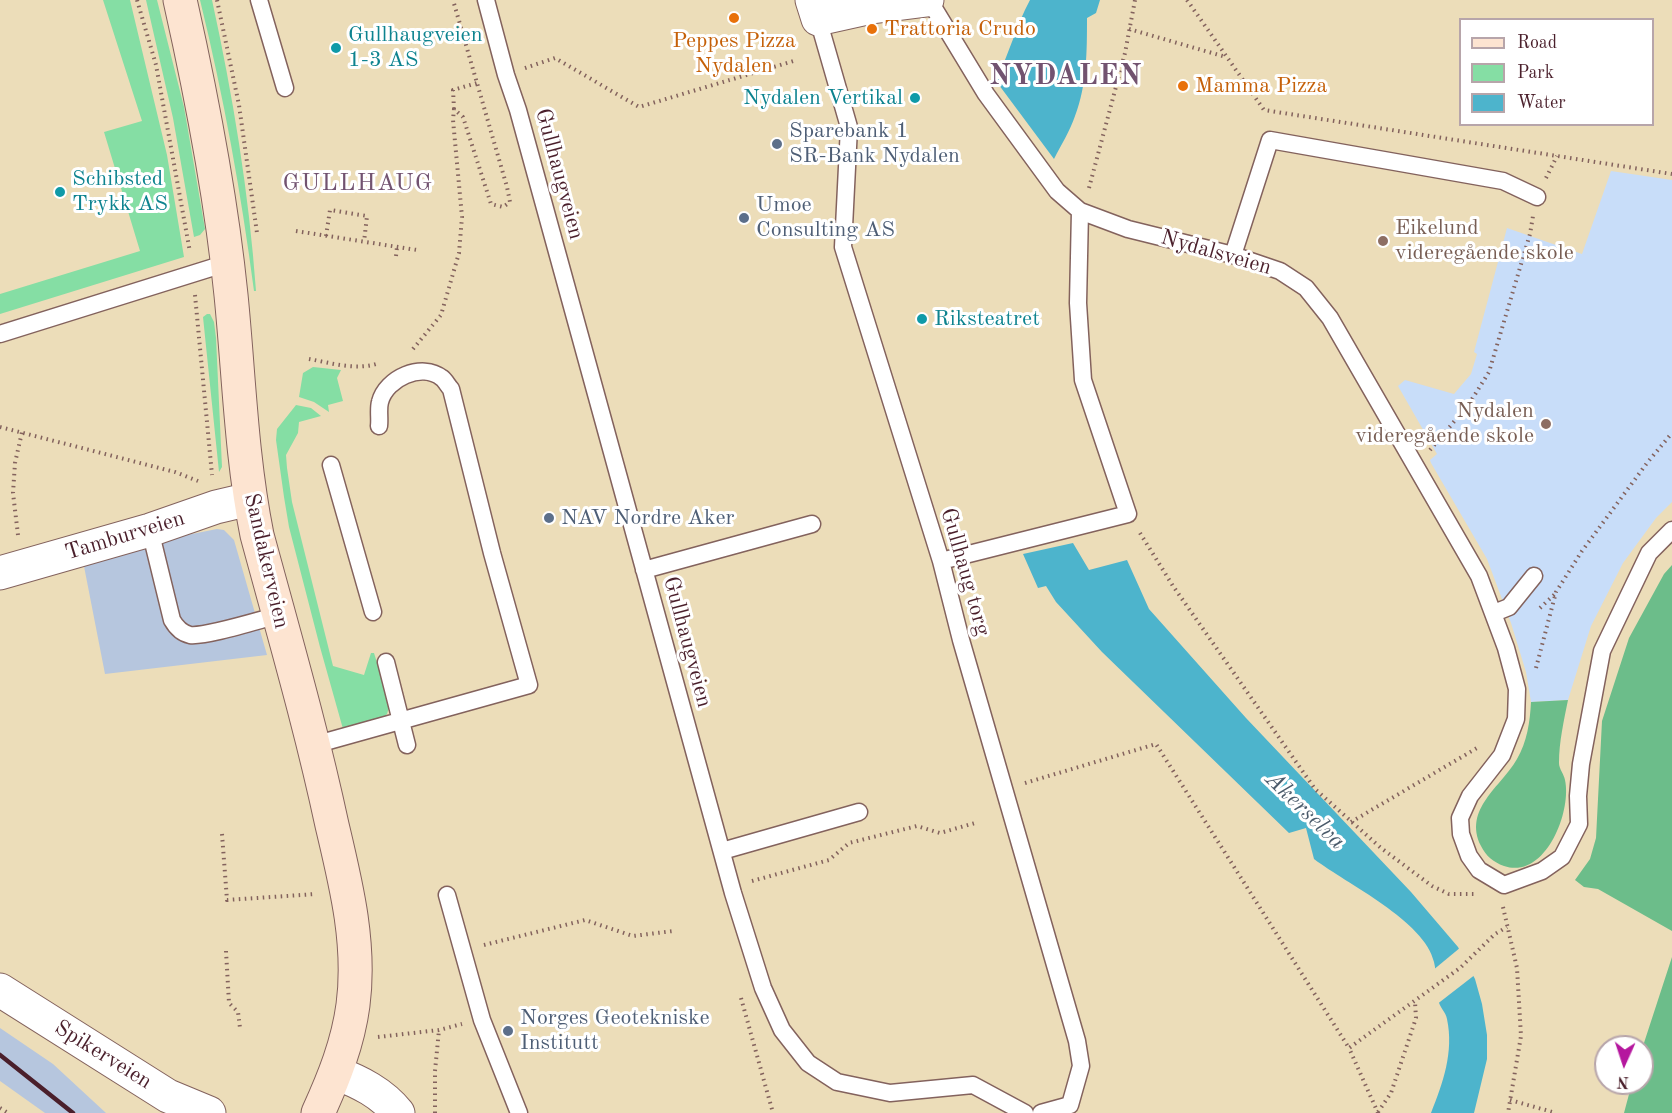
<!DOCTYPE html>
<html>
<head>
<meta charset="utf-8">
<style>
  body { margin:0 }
  #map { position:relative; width:1672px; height:1113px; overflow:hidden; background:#ecddb9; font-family:"Old Standard TT",serif }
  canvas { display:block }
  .legend { position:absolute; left:1459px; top:18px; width:195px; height:108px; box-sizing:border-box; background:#fff; border:2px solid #b7a5aa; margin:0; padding:8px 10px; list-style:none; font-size:18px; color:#4a1f2b }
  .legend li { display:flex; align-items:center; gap:12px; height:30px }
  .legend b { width:30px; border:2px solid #b7a5aa }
  .north { position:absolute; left:1594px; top:1035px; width:60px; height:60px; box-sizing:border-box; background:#fff; border:2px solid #b7a5aa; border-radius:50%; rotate:183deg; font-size:16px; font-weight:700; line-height:24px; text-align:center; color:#4a1f2b }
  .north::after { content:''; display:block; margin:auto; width:21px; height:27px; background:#b5179e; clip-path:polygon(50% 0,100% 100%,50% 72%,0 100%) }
</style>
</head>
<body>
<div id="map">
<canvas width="1672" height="1113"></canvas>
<ul class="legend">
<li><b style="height:8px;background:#fde4d1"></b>Road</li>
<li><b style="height:16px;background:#85dea4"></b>Park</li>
<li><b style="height:16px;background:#4db4cc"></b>Water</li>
</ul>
<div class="north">N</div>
</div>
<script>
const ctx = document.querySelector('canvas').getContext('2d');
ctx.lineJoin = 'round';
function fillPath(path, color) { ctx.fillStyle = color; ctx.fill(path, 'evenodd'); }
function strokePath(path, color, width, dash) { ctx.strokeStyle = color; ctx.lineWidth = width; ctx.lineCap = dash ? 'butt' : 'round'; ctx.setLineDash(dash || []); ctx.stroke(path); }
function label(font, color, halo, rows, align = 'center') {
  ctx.font = font + ' "Old Standard TT",serif'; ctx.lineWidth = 6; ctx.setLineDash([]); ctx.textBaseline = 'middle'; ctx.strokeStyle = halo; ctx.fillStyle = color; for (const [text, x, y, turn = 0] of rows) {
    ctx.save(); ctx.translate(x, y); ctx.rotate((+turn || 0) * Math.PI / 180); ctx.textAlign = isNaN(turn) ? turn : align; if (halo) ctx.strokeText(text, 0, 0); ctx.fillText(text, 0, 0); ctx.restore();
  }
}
const built = new Path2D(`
  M1611,171L1672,180V502L1656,518L1623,563L1591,626L1568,700L1531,702L1526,672L1511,623L1487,559L1431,463L1430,460L1437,454L1398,386L1405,380L1454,394L1471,374L1477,354L1474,352L1507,228L1582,254Z`);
const industrial = new Path2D(`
  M217,529L224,530L234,540L267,655L105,674L82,556Z
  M0,1028L53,1064L106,1113H45L0,1081Z`);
const green = new Path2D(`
  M103,0H130L167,155L184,257L0,314V294L140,251L104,132L142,121Z
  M146,0H157L184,107L205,229L200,235L194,237L173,118Z
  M200,0H212C233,96 249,193 256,291H254C241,192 224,98 200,0Z
  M207,314H210L214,322L216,338L222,467L219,472L203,317Z
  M313,367L341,370L337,378L343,401L328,405L329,412L314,402L299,397L303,373Z
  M296,405L311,408L321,416L299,422L298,433L286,455L287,468L292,502L333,666L364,675L371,653H374L390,704L387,714L384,717L343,729L320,647L289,527L284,497L276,440L277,429Z`);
const forest = new Path2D(`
  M1672,565V931L1598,889L1584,887L1575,880L1590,859L1596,838L1602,721L1629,638L1664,574Z
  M1568,700C1564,720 1559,742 1559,763C1559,769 1564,774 1565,780C1572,812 1545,880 1504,866C1493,862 1486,856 1481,846C1463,809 1501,787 1517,759C1527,742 1530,722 1531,702Z
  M1672,957V1113H1624L1632,1083H1642V1049Z`);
const water = new Path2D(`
  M1030,0H1100L1096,13L1087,18C1087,51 1087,85 1075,116C1070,131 1061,145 1054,159L996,81C1009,54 1016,26 1030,0Z
  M1073,543L1089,570L1127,560L1149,609L1246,718L1411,892L1458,947L1475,979L1482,1004L1487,1035V1059L1474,1113H1431C1443,1083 1454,1052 1447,1019C1446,1012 1439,1007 1438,999C1435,987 1437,974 1434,962C1425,921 1347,884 1314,859L1306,828L1289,833L1102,652L1056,602L1046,586L1038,588L1023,554Z`);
const pier = new Path2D(`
  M1461,947L1476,974L1436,1005L1432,971Z`);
const path = new Path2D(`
  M137,0L156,65L190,252
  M217,0L239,105L257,233
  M1187,0L1264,110L1672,174
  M1129,29L1226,57
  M525,68L555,58L639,107L797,60
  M454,109L453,90L477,83
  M1546,178L1557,156
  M1089,188L1125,53L1135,0
  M296,231L417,250
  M326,236L330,210L367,216L364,242
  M396,256L397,247
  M195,295L212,475
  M413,349L441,315L459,253L462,217L453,120L454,109L463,117L491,204L503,207L510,202L507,187L453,0
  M309,359C331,363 357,371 379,363
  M0,427L175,472L198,481
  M1430,450L1469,404L1489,372L1530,234L1533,216
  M1140,533L1173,586L1315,789L1381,848L1432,886L1449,894H1476
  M18,535L13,493L15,463L22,432
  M1540,608L1556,593
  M1536,668L1556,592L1582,551L1647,463L1672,433
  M1025,783L1156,744L1349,1048
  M1351,822L1477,748
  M222,834L227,900L316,894
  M752,881L829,860L849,843L917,826L940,833L975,823
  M1503,907L1517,968L1521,1036L1508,1113
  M484,945L585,920L633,936L673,931
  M226,951L229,1003L238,1012L240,1028
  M741,998L773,1113
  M378,1037L439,1030L462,1024
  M1510,1100L1556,1113
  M0,1108L8,1113
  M1378,1112L1391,1093L1416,1018L1415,1002
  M435,1113V1071L439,1030
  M1378,1113L1349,1048L1460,968L1495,934L1507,927`);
const lane = new Path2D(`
  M259,0L285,88
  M486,0L506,75L518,110L733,893L763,988L782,1030L808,1063L837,1082L890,1093L973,1085L1025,1113
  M929,0L986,94L1057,191L1080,211L1128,229L1233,255L1280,271L1306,288L1330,318L1479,576L1506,648L1517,689L1516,719L1502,755L1470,796L1460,818L1461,834L1469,856L1479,870L1504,885L1542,871L1562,857L1579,824L1578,796L1581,764L1602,651L1649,553L1672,530
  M818,19L849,127L843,247L941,561L961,640L1077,1041L1081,1066L1070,1105L1041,1113
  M1233,255L1270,140L1503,181L1537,197
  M0,334L227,263
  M331,465L373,612
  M150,530L172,620C176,627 181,633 190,635C206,637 259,620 279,615
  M941,561L1128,514L1083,380L1078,303L1080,211
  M644,570L812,524
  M1494,613L1509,607L1534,576
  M386,662L407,745
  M314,745L529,685L492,553L451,389C448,386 445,380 442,378C422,362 386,378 380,402C378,409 380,419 379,426
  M722,851L859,812
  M447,895L482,1020L519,1113`);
const street = new Path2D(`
  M812,0L818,19L872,7L927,0
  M0,573L150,530L216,507L250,499
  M0,990L168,1096L209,1113
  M336,1073C360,1082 382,1093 398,1113`);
const secondary = new Path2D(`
  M180,0C202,98 221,195 231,295C239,375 241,455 257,535C283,631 311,727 332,825C346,884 361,944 353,1005C348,1043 334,1078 318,1113`);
const rail = new Path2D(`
  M0,1055L73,1113`);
const markers = [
  [734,18,6,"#e8710a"],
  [872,29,6,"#e8710a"],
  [336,48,6,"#0f9aa8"],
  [1183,86,6,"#e8710a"],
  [915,98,6,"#0f9aa8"],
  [777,144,6,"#5c6f8a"],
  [60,192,6,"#0f9aa8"],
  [744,218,6,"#5c6f8a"],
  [1383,241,6,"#8d6e63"],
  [922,319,6,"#0f9aa8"],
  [1546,424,6,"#8d6e63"],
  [549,518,6,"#5c6f8a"],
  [508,1031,6,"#5c6f8a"]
];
const foodNames = [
  ["Trattoria Crudo",884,29],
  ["Peppes Pizza",734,41,"center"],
  ["Nydalen",734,66,"center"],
  ["Mamma Pizza",1195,86]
];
const cultureNames = [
  ["Gullhaugveien",348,35],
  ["1-3 AS",348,60],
  ["Nydalen Vertikal",903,98,"right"],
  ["Schibsted",72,179],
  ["Trykk AS",72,204],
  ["Riksteatret",934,319]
];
const serviceNames = [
  ["Sparebank 1",789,131],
  ["SR-Bank Nydalen",789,156],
  ["Umoe",756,205],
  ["Consulting AS",756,230],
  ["NAV Nordre Aker",561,518],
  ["Norges Geotekniske",520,1018],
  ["Institutt",520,1043]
];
const streetNames = [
  ["Gullhaugveien",559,174,75],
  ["Nydalsveien",1216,253,16],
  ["Tamburveien",125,536,-17],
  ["Sandakerveien",266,561,77],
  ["Gullhaug torg",965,572,74],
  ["Gullhaugveien",687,642,75],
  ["Spikerveien",103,1055,32]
];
const educationNames = [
  ["Eikelund",1395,228],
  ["videregående skole",1395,253],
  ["Nydalen",1534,411,"right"],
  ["videregående skole",1534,436,"right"]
];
const neighbourhoodNames = [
  ["GULLHAUG",358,184]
];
const waterNames = [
  ["Akerselva",1305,811,44]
];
const districtNames = [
  ["NYDALEN",1066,77]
];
fillPath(built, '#c8ddf9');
fillPath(industrial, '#b6c6de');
fillPath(green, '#85dea4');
fillPath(forest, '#6cbd8a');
fillPath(water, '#4db4cc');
fillPath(pier, '#ecddb9');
strokePath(lane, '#83625d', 19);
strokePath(street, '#83625d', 35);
strokePath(secondary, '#83625d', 35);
strokePath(path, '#83625d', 4, [1.5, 4.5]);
strokePath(lane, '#fff', 16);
strokePath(street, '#fff', 33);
strokePath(secondary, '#fde4d1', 33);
strokePath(rail, '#4a1f2b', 4.5);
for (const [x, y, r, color] of markers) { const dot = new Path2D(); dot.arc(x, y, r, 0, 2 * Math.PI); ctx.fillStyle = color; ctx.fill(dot); strokePath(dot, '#fff', 2); }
label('22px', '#c56008', '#fff', foodNames, 'left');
label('22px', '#0d838f', '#fff', cultureNames, 'left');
label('22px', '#4e5e75', '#fff', serviceNames, 'left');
label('22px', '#4a1f2b', '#fff', streetNames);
label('22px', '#785e54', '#fff', educationNames, 'left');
ctx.letterSpacing = '1.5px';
label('24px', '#725370', '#fff', neighbourhoodNames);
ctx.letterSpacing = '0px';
label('italic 24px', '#4b5b6b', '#fff', waterNames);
ctx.letterSpacing = '1.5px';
label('bold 28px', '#725370', '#fff', districtNames);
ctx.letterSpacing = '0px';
</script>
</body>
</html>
